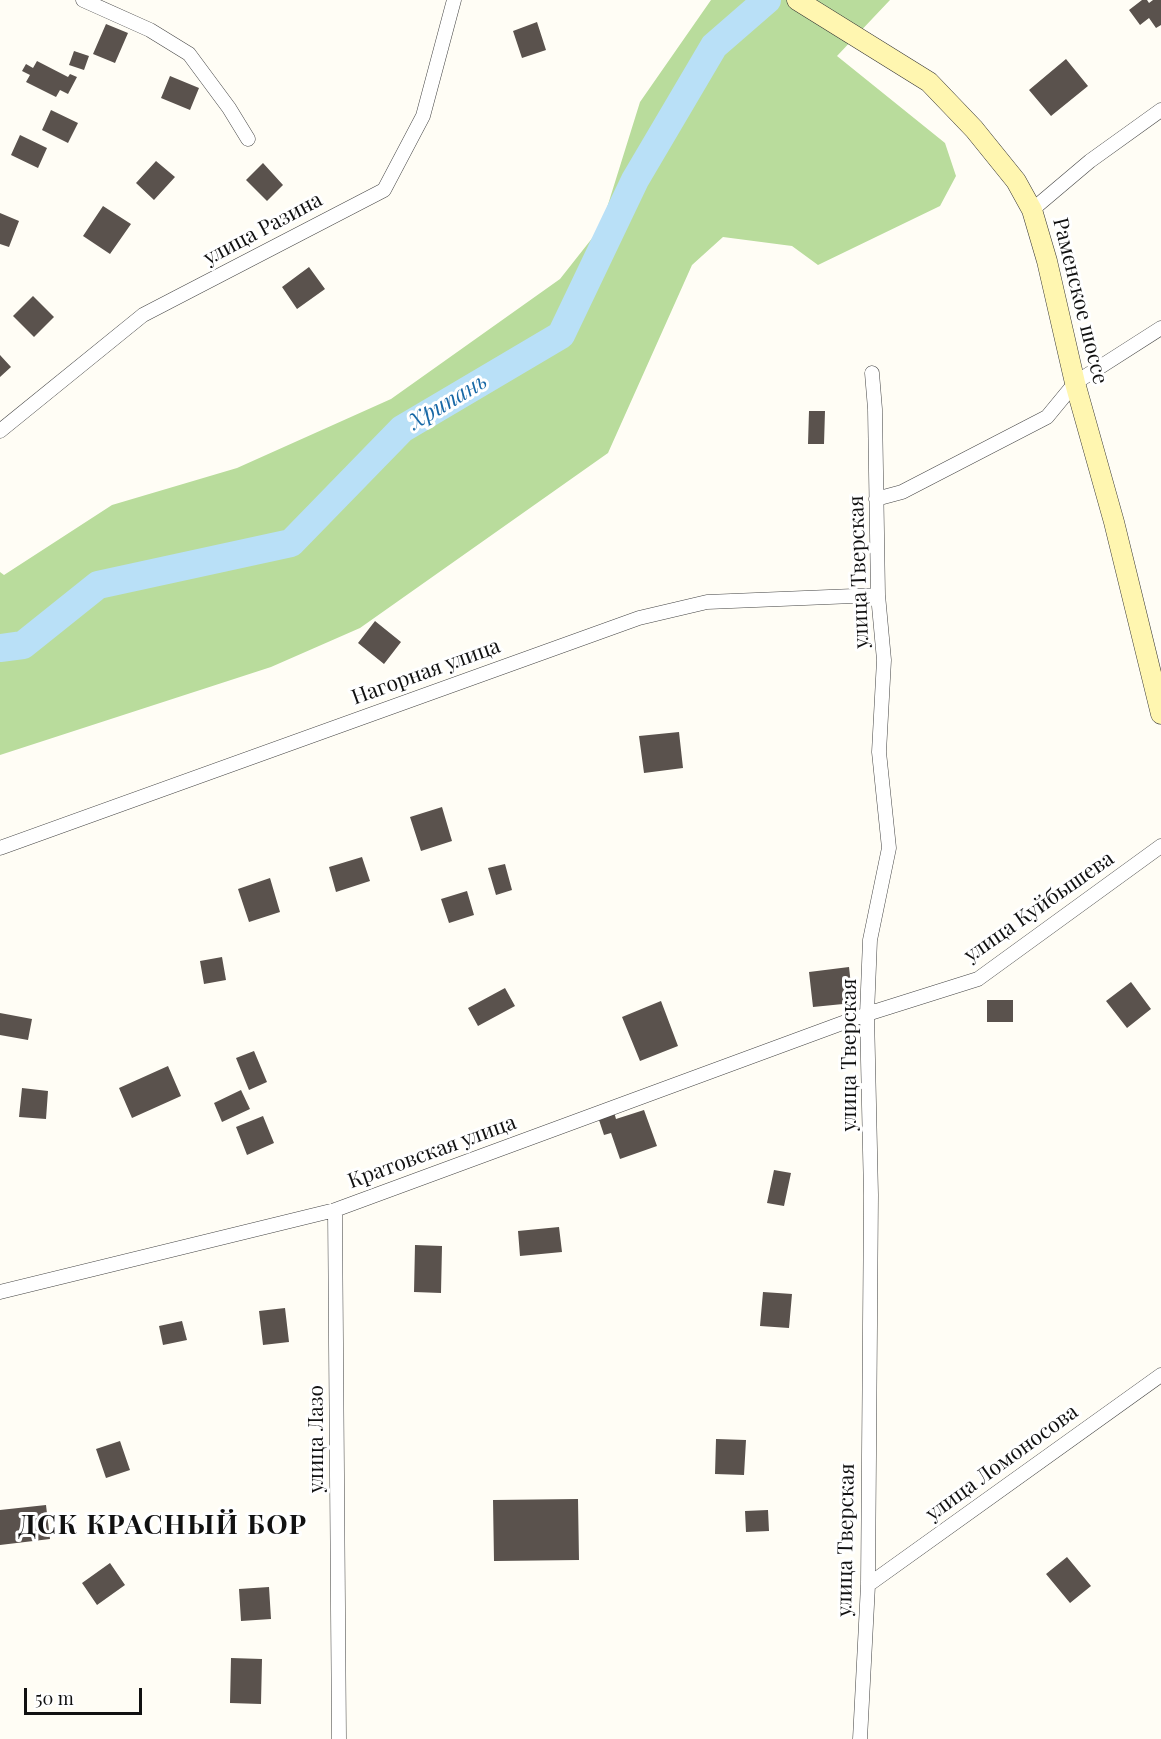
<!DOCTYPE html>
<html>
<head>
<meta charset="utf-8">
<style>
  body { margin:0 }
  #map { position:relative; width:1161px; height:1739px; overflow:hidden; background:#fffdf5; font-family:"Playfair Display",serif }
  canvas { display:block }
  .scale { position:absolute; left:24px; top:1688px; width:118px; height:27px; box-sizing:border-box; border:3px solid #111; border-top:0; padding-left:8px; font-size:18px; line-height:21px; white-space:nowrap; color:#111; -webkit-text-stroke:4px #fff; paint-order:stroke }
</style>
</head>
<body>
<div id="map">
<canvas width="1161" height="1739"></canvas>
<div class="scale">50 m</div>
</div>
<script>
const ctx = document.querySelector('canvas').getContext('2d');
ctx.lineJoin = 'round';
function fillPath(path, color) { ctx.fillStyle = color; ctx.fill(path, 'evenodd'); }
function strokePath(path, color, width, dash) { ctx.strokeStyle = color; ctx.lineWidth = width; ctx.lineCap = dash ? 'butt' : 'round'; ctx.setLineDash(dash || []); ctx.stroke(path); }
function label(font, color, halo, rows, align = 'center') {
  ctx.font = font + ' "Playfair Display",serif'; ctx.lineWidth = 6; ctx.setLineDash([]); ctx.textBaseline = 'middle'; ctx.strokeStyle = halo; ctx.fillStyle = color; for (const [text, x, y, turn = 0] of rows) {
    ctx.save(); ctx.translate(x, y); ctx.rotate((+turn || 0) * Math.PI / 180); ctx.textAlign = isNaN(turn) ? turn : align; if (halo) ctx.strokeText(text, 0, 0); ctx.fillText(text, 0, 0); ctx.restore();
  }
}
const forest = new Path2D(`
  M711,0H890L837,56L945,143L956,176L940,206L818,265L792,246L723,237L692,265L608,453L360,628L271,667L0,755V572L4,575L112,505L237,468L391,399L560,279L601,227L640,102Z`);
const river = new Path2D(`
  M0,648L23,645L98,585L291,543L402,429L561,335L635,180L714,46L767,0`);
const building = new Path2D(`
  M1142,0H1147L1149,3L1153,0H1161V25L1156,28L1149,18L1140,25L1129,10Z
  M537,22L546,50L522,58L513,31Z
  M106,24L128,33L115,63L93,54Z
  M74,51L89,56L84,70L69,65Z
  M1066,59L1088,86L1051,116L1029,90Z
  M37,61L68,77L70,74L77,77L68,94L60,90L56,97L26,82L30,75L22,71L26,64L33,68Z
  M170,76L199,88L190,110L161,98Z
  M51,110L78,123L68,143L42,130Z
  M20,135L47,148L38,168L11,155Z
  M156,161L175,177L154,200L136,183Z
  M263,163L283,185L267,201L246,180Z
  M103,206L131,224L110,254L83,236Z
  M0,213L19,221L9,247L0,244Z
  M309,267L325,289L297,309L282,287Z
  M33,296L54,317L34,337L13,316Z
  M0,355L11,367L0,377Z
  M809,411H825L824,444H808Z
  M375,621L401,642L384,664L358,643Z
  M679,732L683,768L644,773L639,736Z
  M442,807L452,841L421,851L410,817Z
  M362,857L370,881L336,892L329,867Z
  M505,864L512,890L496,895L488,868Z
  M270,878L280,912L249,922L238,889Z
  M467,891L474,915L449,923L441,899Z
  M222,957L226,980L204,984L200,961Z
  M849,967L853,1003L813,1007L809,972Z
  M1131,982L1151,1009L1127,1028L1106,1001Z
  M505,988L515,1006L478,1026L468,1008Z
  M987,1000H1013V1022H987Z
  M661,1001L678,1046L640,1061L622,1017Z
  M0,1013L32,1019L28,1040L0,1035Z
  M254,1051L267,1082L249,1090L236,1058Z
  M168,1066L181,1096L132,1118L119,1088Z
  M22,1088L48,1091L46,1119L19,1117Z
  M241,1090L250,1109L222,1122L214,1103Z
  M644,1110L657,1146L620,1159L611,1133L604,1135L598,1117L614,1112L616,1119Z
  M263,1116L274,1143L247,1155L236,1127Z
  M774,1170L791,1173L784,1206L767,1203Z
  M559,1227L562,1252L520,1256L518,1231Z
  M415,1245L442,1246L441,1293L414,1292Z
  M763,1292L792,1294L789,1328L760,1326Z
  M285,1308L289,1342L263,1345L259,1311Z
  M182,1321L187,1340L163,1345L159,1326Z
  M716,1439L746,1440L744,1475L715,1474Z
  M120,1441L130,1470L106,1478L96,1449Z
  M578,1499L579,1560L494,1561L493,1500Z
  M46,1505L50,1539L0,1545V1510Z
  M768,1510L769,1531L746,1532L745,1511Z
  M1067,1557L1091,1586L1070,1603L1046,1574Z
  M110,1563L125,1585L97,1605L82,1583Z
  M269,1587L271,1619L241,1621L239,1589Z
  M231,1658L262,1659L261,1704L230,1703Z`);
const minor = new Path2D(`
  M83,0L150,30L189,54L229,108L248,139
  M1032,210L1090,161L1161,110
  M0,431L143,315L384,190L423,116L454,0
  M876,499L902,492L1047,417L1075,383L1161,328
  M0,848L639,618L707,602L878,595
  M335,1210L339,1739
  M0,1292L335,1210L867,1014L978,979L1161,846
  M868,1585L1161,1375
  M860,1739L868,1585L871,1195L867,1014L870,940L889,848L879,752L884,660L878,595L875,409L872,373`);
const secondary = new Path2D(`
  M797,0L929,82L974,129L1016,181L1032,210L1047,261L1075,383L1114,522L1161,714`);
const streetNames = [
  ["улица Разина",263,229,-28],
  ["Раменское шоссе",1080,301,76],
  ["улица Тверская",859,572,-92],
  ["Нагорная улица",426,672,-20],
  ["улица Куйбышева",1039,907,-35],
  ["улица Тверская",849,1055,-90],
  ["Кратовская улица",432,1152,-20],
  ["улица Лазо",316,1439,-90],
  ["улица Ломоносова",1002,1463,-36],
  ["улица Тверская",846,1540,-89]
];
const waterNames = [
  ["Хрипань",448,402,-31]
];
const districtNames = [
  ["ДСК КРАСНЫЙ БОР",163,1526]
];
fillPath(forest, '#b9dc9c');
strokePath(river, '#b9e0f7', 28);
fillPath(building, '#5a524d');
strokePath(minor, '#444', 15);
strokePath(secondary, '#333', 21);
strokePath(minor, '#fff', 14);
strokePath(secondary, '#fff6b0', 20);
label('21px', '#111', '#fff', streetNames);
label('italic 22px', '#1768a6', '#fff', waterNames);
ctx.letterSpacing = '1.5px';
label('bold 27px', '#111', '#fff', districtNames);
ctx.letterSpacing = '0px';
</script>
</body>
</html>
